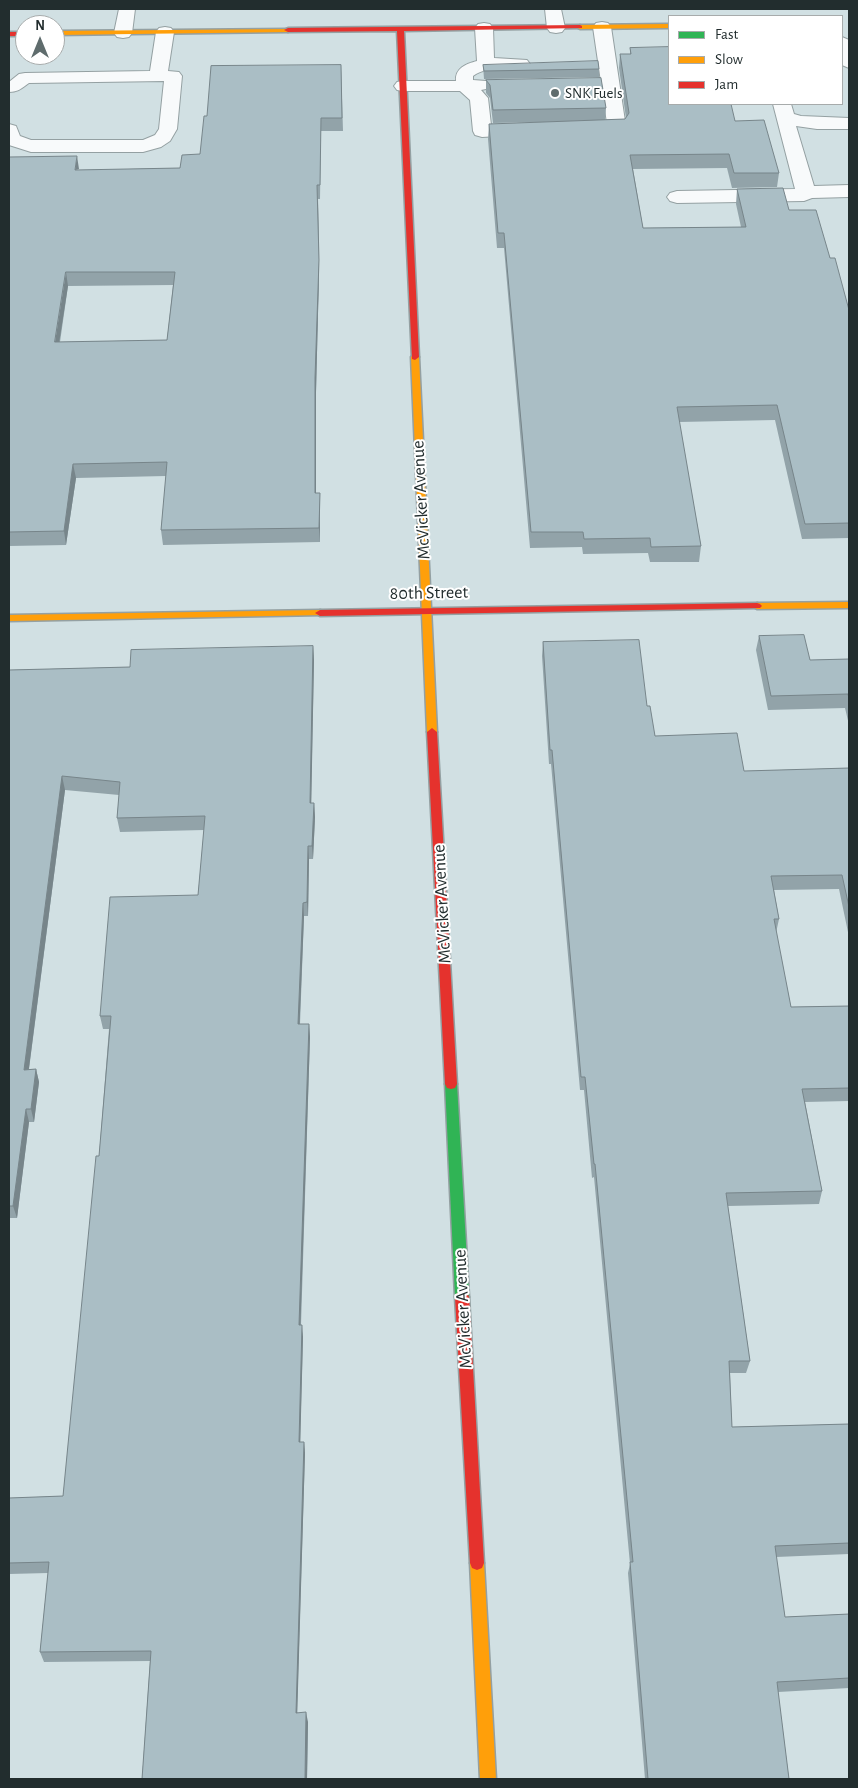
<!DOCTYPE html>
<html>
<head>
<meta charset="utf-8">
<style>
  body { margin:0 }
  #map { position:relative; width:858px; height:1788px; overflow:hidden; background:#d1e0e3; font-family:"Alegreya Sans",sans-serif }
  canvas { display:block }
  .frame { position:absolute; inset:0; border:10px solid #222d2e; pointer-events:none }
  .legend { position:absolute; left:668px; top:15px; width:175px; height:90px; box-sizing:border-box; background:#fff; border:1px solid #a7abab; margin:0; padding:6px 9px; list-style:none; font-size:15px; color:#222d2e }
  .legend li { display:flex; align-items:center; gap:10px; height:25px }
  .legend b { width:25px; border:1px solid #a7abab }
  .north { position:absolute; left:15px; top:15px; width:50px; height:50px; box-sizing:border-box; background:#fff; border:1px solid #a7abab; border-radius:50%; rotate:0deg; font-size:14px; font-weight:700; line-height:20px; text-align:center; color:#222d2e }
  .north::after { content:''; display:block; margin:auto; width:18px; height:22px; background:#5f6c6d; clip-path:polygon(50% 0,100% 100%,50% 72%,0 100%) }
</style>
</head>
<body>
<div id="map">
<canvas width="858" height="1788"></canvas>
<div class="frame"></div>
<ul class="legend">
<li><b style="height:6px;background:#30b455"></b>Fast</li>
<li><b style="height:6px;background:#ff9f0a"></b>Slow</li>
<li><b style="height:6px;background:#e5322d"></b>Jam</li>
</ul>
<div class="north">N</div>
</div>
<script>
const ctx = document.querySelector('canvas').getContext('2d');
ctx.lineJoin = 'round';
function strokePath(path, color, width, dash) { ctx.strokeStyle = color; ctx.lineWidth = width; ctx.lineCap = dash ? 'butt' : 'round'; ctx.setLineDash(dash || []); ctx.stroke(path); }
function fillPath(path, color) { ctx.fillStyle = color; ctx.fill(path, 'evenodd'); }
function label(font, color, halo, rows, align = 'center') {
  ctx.font = font + ' "Alegreya Sans",sans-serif'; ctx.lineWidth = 4; ctx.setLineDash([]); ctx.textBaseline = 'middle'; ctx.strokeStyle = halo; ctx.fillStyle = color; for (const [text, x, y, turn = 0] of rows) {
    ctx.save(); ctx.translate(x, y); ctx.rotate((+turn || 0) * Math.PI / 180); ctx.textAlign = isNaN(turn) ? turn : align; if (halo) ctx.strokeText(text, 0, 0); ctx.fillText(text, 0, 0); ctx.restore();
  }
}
const lane = new Path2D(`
  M602,22L608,23L611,27L626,128L624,132C611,135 595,136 582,133L580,129L582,125L607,123L593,27L596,23Z
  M484,23L490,24L493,28L494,58L527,60L530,64L527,68C509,72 489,64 473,76V80L486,81L489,85L486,89L481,90L488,98L491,125L533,126L535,130L533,134L482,137L475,135L473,131L470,100L460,91H403L397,90L394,86L397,82L403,81H456C455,68 466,64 477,61L475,28L478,24Z
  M165,27L171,28L174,32L168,71L179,72L182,76L177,129L170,141L161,147L143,152H31L9,145V124L16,126L20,136L31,140H143L155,135L159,129L164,81L29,83C22,88 18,92 9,92V82L19,74L25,73L150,71L156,32L159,28Z
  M773,104H791L794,114L801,116L849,118V129H817L796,126L814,186L849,185V197L812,198L804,201L677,203L670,201L667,197L670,193L677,191L795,189Z`);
const street = new Path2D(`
  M119,9H135L132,33L129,37L123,38L117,37L114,33Z
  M545,9H561L565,28L562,32L556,33L550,32L547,28Z
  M842,37L849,40V68L842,65Z`);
const fast = new Path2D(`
  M451,1079L455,1080L457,1084L469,1297L467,1301L462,1303L457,1301L455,1297L445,1084L447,1080Z`);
const slow = new Path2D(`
  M669,24V28L580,29L576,27L580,25Z
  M290,29V31L288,32L55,35V31Z
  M415,354L419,357L437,732L432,736L427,732L411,357Z
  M849,602V608L757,609L752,606L757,603Z
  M320,610L323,611L325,613L323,615L9,621V615Z
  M477,1556L482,1558L484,1563L496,1779H480L470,1563L472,1558Z`);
const jam = new Path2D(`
  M580,25L582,26V28L404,31L419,357L415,360L412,359L397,31L288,32L284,30L288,28Z
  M9,32H25V36H9Z
  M757,603L760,604L762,606L760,608L320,616L315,613L320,610Z
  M432,728L437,732L457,1084L455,1088L451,1089L447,1088L445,1084L427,732Z
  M462,1291L467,1293L469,1297L484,1563L482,1568L477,1570L472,1568L470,1563L455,1297L457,1293Z`);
const wall = new Path2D(`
  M630,48L735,121L779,173L777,187L732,188L727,168L633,169L643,228L741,227L736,204L737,189L789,210L830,258L849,310V538L802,539L775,420L679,422L701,546L699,562H650L648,553L583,554L582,547L530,548L504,248H497L488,139L489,124L541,122L493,123L490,98L486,93V80L606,108L605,120L625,119L626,118L619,68L620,54H630Z
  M341,65L343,131H321L320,199H318L319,274L316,392V493H320V542L163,545L161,530L166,476L76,478L66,545L9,546V157L79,170L180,168L200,154L207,116ZM173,285L167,340L60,342L68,286Z
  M483,65L599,69V77L484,79Z
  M759,636L810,660L849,659V725L845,708L768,710L756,650Z
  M543,642L647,706L655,736L744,771L849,768V937L839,889L774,890L779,919L776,933L791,1007L849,1006V1101L805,1102L822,1191L819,1204L728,1206L750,1361L746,1373H730L732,1427L849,1424V1554L776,1557L785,1617L849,1614V1688L778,1692L789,1779H645L628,1573L630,1564L594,1177L592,1178L584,1090H580L551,764H549L542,656Z
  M313,646L314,660L311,803H314L315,817L313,859H309L308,916H304L300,1024H309L310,1037L301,1325L303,1337L300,1442H304L305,1453L297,1712L308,1722L307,1779H142L150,1661L44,1662L40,1652L48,1573L9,1574V1498L63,1496L99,1156L109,1029H103L100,1016L198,895L204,830L120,832L117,818L119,795L65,790L29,1069H36L39,1082L34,1122H29L17,1218H9V670L130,667Z`);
const shadedWall = new Path2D(`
  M77,156L79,169L75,170Z
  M318,199L319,274L316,392V507L315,493V378Z
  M66,272L68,286L57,356L55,342Z
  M73,464L76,478L66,545L64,531Z
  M320,493V542L319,528Z
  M313,646L314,660L311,817L310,803Z
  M62,776L65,790L27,1083L24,1070Z
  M314,803L315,817L313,859L312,846Z
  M308,846L309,859L308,916L307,902Z
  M303,903L304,916L299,1037L298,1024Z
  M309,1024L310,1037L300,1337L299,1325Z
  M36,1069L39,1082L34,1122L31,1109Z
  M26,1109L29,1122L17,1218L13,1206Z
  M302,1325L303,1337L300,1454L299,1442Z
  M304,1442L305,1453L297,1722L296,1713Z
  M306,1712L308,1722L307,1779H305Z`);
const building = new Path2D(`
  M669,47V104H731L735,121L764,120L779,173H734L729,154L630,155L643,228L746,227L737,189L783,188L789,210H816L830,258H835L849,310V523L805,524L777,405L677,407L701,546L651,547L650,538L584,539L583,532H531L504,233H498L489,124L625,119L629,113L620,54H631L630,48Z
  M598,61L599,69L484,71L483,65Z
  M341,65L342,118H321L320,185H317L319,260L315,378V493H320L319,528L161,530L167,462L73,464L64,531L9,532V157L77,156L75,170L180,168L182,155L200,154L204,116H207L211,66ZM66,272H175L167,340L55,342Z
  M601,78L606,108L493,110L490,85L486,80Z
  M804,635L810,660L849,659V699L848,694L771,696L759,636Z
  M639,640L647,706H650L655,736L737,733L744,771L849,768V907L842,875L771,876L779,919H774L791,1007L849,1006V1088L802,1089L822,1191L726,1193L750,1361H729L732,1427L849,1424V1543L775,1546L785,1617L849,1614V1678L777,1682L789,1779H648L630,1562H633L595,1164H594L585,1077H581L552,750H550L543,642Z
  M313,646L310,803H314L312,846H308L307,902L303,903L298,1024H309L299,1325H302L299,1442H304L296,1713L306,1712L305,1779H142L151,1651L40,1652L49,1562L9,1563V1498L63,1496L96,1156H99L111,1016H100L110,897L198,895L205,816L117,818L120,782L62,776L24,1070L36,1069L31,1109H26L13,1206H9V670L130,667L131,650Z`);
const markers = [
  [555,93,5,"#5f6c6d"]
];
const farPoinames = [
  ["SNK Fuels",565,93]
];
const streetNames = [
  ["McVicker Avenue",421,500,-93],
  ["80th Street",429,593,-1],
  ["McVicker Avenue",442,904,-93],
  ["McVicker Avenue",463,1309,-93]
];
strokePath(lane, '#94a0a2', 2);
strokePath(street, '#94a0a2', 2);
strokePath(fast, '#94a0a2', 3);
strokePath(slow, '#94a0a2', 3);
strokePath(jam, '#94a0a2', 3);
fillPath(lane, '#f8fafb');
fillPath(street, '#f8fafb');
fillPath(fast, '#30b455');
fillPath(slow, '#ff9f0a');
fillPath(jam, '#e5322d');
fillPath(wall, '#92a3a9');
fillPath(shadedWall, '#77858a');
fillPath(building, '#aabec5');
strokePath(building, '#77858a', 1);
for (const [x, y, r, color] of markers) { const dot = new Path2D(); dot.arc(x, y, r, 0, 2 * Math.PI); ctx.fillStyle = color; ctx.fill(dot); strokePath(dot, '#fff', 2); }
label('15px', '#222d2e', '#fff', farPoinames, 'left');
label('18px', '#222d2e', '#fff', streetNames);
</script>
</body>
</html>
